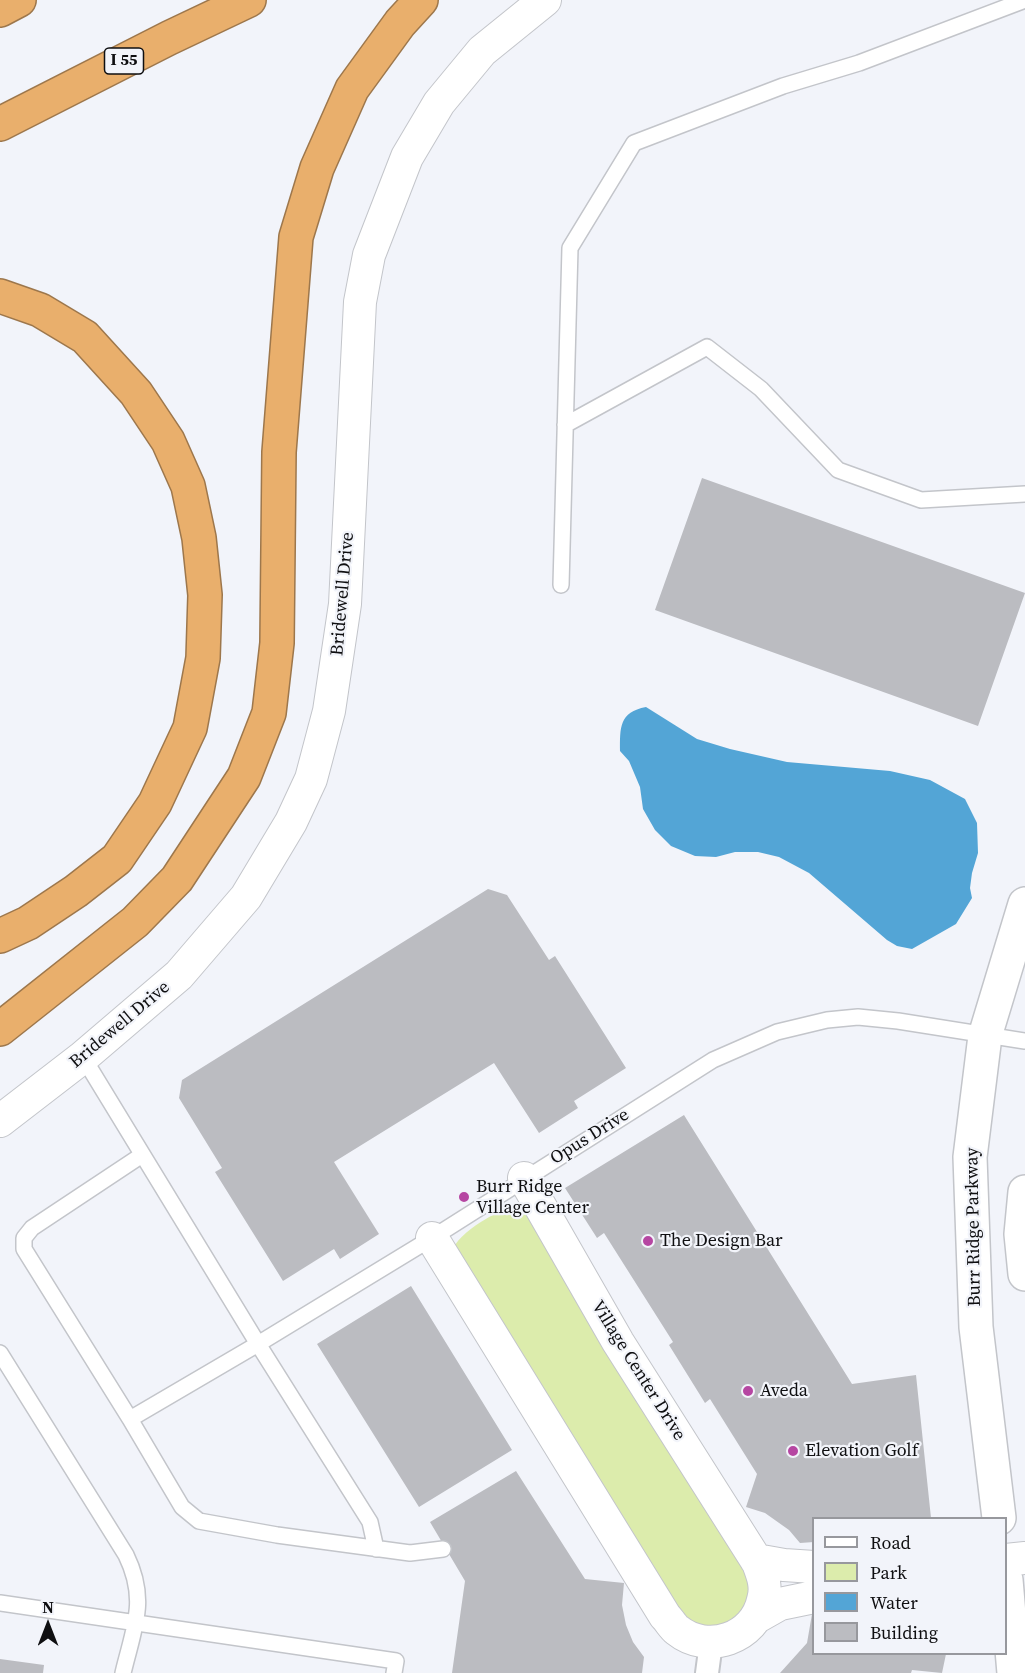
<!DOCTYPE html>
<html>
<head>
<meta charset="utf-8">
<style>
  body { margin:0 }
  #map { position:relative; width:1025px; height:1673px; overflow:hidden; background:#f2f4fa; font-family:"Source Serif 4",serif }
  canvas { display:block }
  .legend { position:absolute; left:812px; top:1517px; width:195px; height:138px; box-sizing:border-box; background:#f2f4fa; border:2px solid #97989d; margin:0; padding:8px 10px; list-style:none; font-size:18px; color:#0f0f11 }
  .legend li { display:flex; align-items:center; gap:12px; height:30px }
  .legend b { width:30px; border:2px solid #97989d }
  .north { position:absolute; left:18px; top:1595px; width:60px; height:60px; -webkit-text-stroke:4px #f2f4fa; paint-order:stroke; rotate:0deg; font-size:16px; font-weight:700; line-height:24px; text-align:center; color:#0f0f11 }
  .north::after { content:''; display:block; margin:auto; width:21px; height:27px; background:#0f0f11; clip-path:polygon(50% 0,100% 100%,50% 72%,0 100%) }
</style>
</head>
<body>
<div id="map">
<canvas width="1025" height="1673"></canvas>
<ul class="legend">
<li><b style="height:8px;background:#fff"></b>Road</li>
<li><b style="height:16px;background:#dcecac"></b>Park</li>
<li><b style="height:16px;background:#53a5d6"></b>Water</li>
<li><b style="height:16px;background:#bbbcc1"></b>Building</li>
</ul>
<div class="north">N</div>
</div>
<script>
const ctx = document.querySelector('canvas').getContext('2d');
ctx.lineJoin = 'round';
function fillPath(path, color) { ctx.fillStyle = color; ctx.fill(path, 'evenodd'); }
function strokePath(path, color, width, dash) { ctx.strokeStyle = color; ctx.lineWidth = width; ctx.lineCap = dash ? 'butt' : 'round'; ctx.setLineDash(dash || []); ctx.stroke(path); }
function label(font, color, halo, rows, align = 'center') {
  ctx.font = font + ' "Source Serif 4",serif'; ctx.lineWidth = 4.5; ctx.setLineDash([]); ctx.textBaseline = 'middle'; ctx.strokeStyle = halo; ctx.fillStyle = color; for (const [text, x, y, turn = 0] of rows) {
    ctx.save(); ctx.translate(x, y); ctx.rotate((+turn || 0) * Math.PI / 180); ctx.textAlign = isNaN(turn) ? turn : align; if (halo) ctx.strokeText(text, 0, 0); ctx.fillText(text, 0, 0); ctx.restore();
  }
}
const green = new Path2D(`
  M518,1207L525,1210L746,1558L753,1605L722,1632L681,1623L451,1252C459,1232 497,1209 518,1207Z`);
const water = new Path2D(`
  M646,707L697,739L730,749L787,762L890,771L930,780L965,799L977,823L978,853L972,873L970,888L972,898L956,924L912,949L897,946L887,940L809,873L779,857L758,852H735L716,857L695,856L671,846L655,830L643,809L640,787L629,761L620,751C620,728 619,712 646,707Z`);
const building = new Path2D(`
  M702,478L1025,593L978,726L655,610Z
  M488,889L507,895L549,960L555,956L626,1068L574,1101L578,1108L539,1133L494,1063L334,1162L379,1234L340,1259L334,1249L283,1281L215,1172L222,1168L179,1098L182,1080Z
  M684,1115L852,1384L916,1375L931,1518H814V1542L800,1543L789,1530L765,1513L746,1507L757,1474L710,1399L705,1403L669,1345L673,1342L604,1233L597,1238L565,1188Z
  M411,1286L512,1450L419,1507L317,1344Z
  M516,1471L585,1579L624,1583L622,1605L626,1625L633,1642L644,1657L642,1673H452L465,1581L430,1522Z
  M812,1614H814V1654H946L942,1673L912,1670L911,1673H780L807,1643Z
  M0,1659L44,1665L43,1673H0Z`);
const service = new Path2D(`
  M565,425L707,347L761,389L838,470L921,500L1025,494
  M561,585L570,248L634,143L783,86L859,63L1025,0
  M83,1057L258,1344L370,1522L376,1549
  M142,1155L32,1228L24,1238V1249L130,1419L182,1507L199,1521L277,1535L410,1553L443,1549
  M0,1353L126,1555C148,1600 134,1627 123,1673
  M130,1419L258,1344L432,1238L713,1060L777,1032L827,1020L858,1017L898,1021L1025,1041
  M0,1603L396,1661L394,1673`);
const pedestrian = new Path2D(`
  M707,1673L711,1643`);
const minor = new Path2D(`
  M0,1121L83,1057L179,975L246,897L291,822L311,779L329,711L345,604L360,302L369,255L407,157L439,103L482,51L545,0
  M432,1238L665,1616C669,1620 673,1627 677,1630C708,1655 755,1638 763,1600C767,1587 763,1576 758,1563L618,1342L524,1178
  M756,1560L784,1565L814,1567
  M1006,1560L1025,1558
  M757,1617L780,1604L814,1597`);
const tertiary = new Path2D(`
  M1025,1192L1021,1234L1025,1274
  M999,1518L976,1327L970,1157L985,1036L1025,904
  M1006,1580L1014,1673`);
const motorway = new Path2D(`
  M0,10L19,0
  M0,124L169,38L249,0
  M0,296L40,310L85,337L136,393L168,441L188,486L199,538L205,595L203,658L190,728L155,803L117,859L76,891L28,923L0,936
  M0,1029L135,922L177,879L244,777L269,713L277,643L279,452L296,237L317,168L352,89L400,23L421,0`);
const markers = [
  [464,1197,6,"#b646a2"],
  [648,1241,6,"#b646a2"],
  [748,1391,6,"#b646a2"],
  [793,1451,6,"#b646a2"]
];
const shields = [
  [124,61,39]
];
const shieldNames = [
  ["I 55",124,61]
];
const streetNames = [
  ["Bridewell Drive",343,594,-85],
  ["Bridewell Drive",120,1025,-40],
  ["Opus Drive",590,1137,-32],
  ["Burr Ridge Parkway",974,1227,-91],
  ["Village Center Drive",638,1371,58]
];
const poiNames = [
  ["Burr Ridge",476,1187],
  ["Village Center",476,1208],
  ["The Design Bar",660,1241],
  ["Aveda",760,1391],
  ["Elevation Golf",805,1451]
];
fillPath(green, '#dcecac');
fillPath(water, '#53a5d6');
fillPath(building, '#bbbcc1');
strokePath(service, '#c3c5ca', 18);
strokePath(pedestrian, '#c3c5ca', 26);
strokePath(minor, '#c3c5ca', 34);
strokePath(tertiary, '#c3c5ca', 36);
strokePath(motorway, '#9d774c', 36);
strokePath(service, '#fff', 15);
strokePath(pedestrian, '#fff', 22);
strokePath(minor, '#fff', 32);
strokePath(tertiary, '#fff', 33);
strokePath(motorway, '#e9af6c', 33);
for (const [x, y, r, color] of markers) { const dot = new Path2D(); dot.arc(x, y, r, 0, 2 * Math.PI); ctx.fillStyle = color; ctx.fill(dot); strokePath(dot, '#f2f4fa', 2); }
for (const [x, y, w] of shields) { const box = new Path2D(); box.roundRect(x - w / 2, y - 13, w, 26, 4.5); ctx.fillStyle = '#f2f4fa'; ctx.fill(box); strokePath(box, '#0f0f11', 1.5); }
label('bold 16px', '#0f0f11', null, shieldNames);
label('18px', '#0f0f11', '#f2f4fa', streetNames);
label('18px', '#0f0f11', '#f2f4fa', poiNames, 'left');
</script>
</body>
</html>
